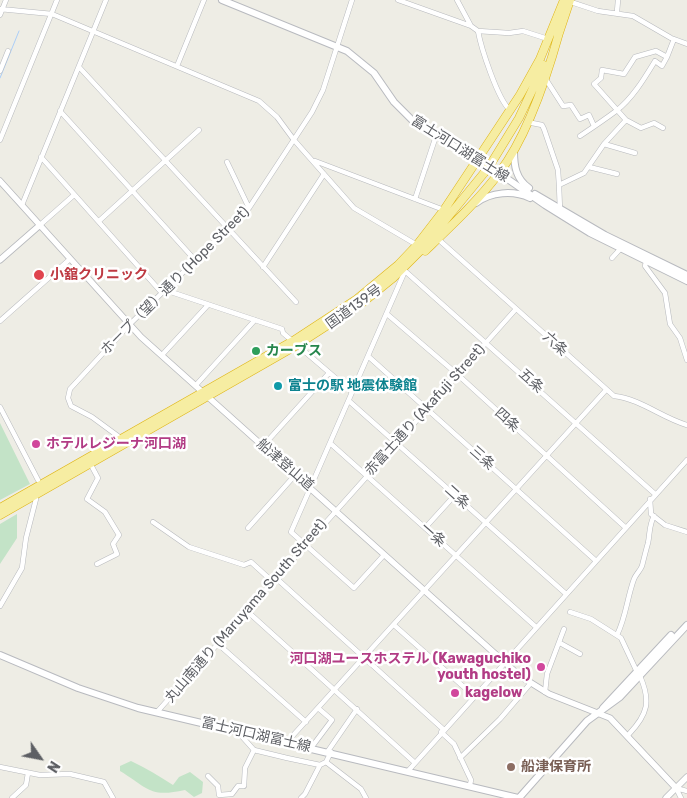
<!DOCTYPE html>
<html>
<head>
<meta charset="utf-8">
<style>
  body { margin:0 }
  #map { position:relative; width:687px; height:798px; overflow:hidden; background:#eeede5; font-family:Rubik,sans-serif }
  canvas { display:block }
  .north { position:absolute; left:15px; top:733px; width:50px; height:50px; -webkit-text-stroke:4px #fff; paint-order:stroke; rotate:123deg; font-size:14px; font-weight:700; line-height:20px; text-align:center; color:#5d5f64 }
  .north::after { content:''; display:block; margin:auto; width:18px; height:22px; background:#5d5f64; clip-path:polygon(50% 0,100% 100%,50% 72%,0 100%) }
</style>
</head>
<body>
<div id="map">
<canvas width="687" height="798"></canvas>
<div class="north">N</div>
</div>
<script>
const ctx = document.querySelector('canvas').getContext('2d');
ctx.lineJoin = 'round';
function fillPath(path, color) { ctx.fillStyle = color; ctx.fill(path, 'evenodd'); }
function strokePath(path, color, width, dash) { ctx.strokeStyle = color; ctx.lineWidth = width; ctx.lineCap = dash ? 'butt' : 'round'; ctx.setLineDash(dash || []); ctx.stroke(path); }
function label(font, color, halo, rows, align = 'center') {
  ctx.font = font + ' Rubik,"Noto Sans JP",sans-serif'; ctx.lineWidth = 5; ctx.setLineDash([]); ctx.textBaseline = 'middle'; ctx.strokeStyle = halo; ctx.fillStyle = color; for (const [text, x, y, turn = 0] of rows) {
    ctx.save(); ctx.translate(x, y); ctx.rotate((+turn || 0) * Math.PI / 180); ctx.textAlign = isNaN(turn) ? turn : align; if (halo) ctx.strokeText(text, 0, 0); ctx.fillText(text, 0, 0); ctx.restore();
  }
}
const green = new Path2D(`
  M0,423L30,484L0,500Z
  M17,514V538L0,564V524Z
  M131,761C146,768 159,776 173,785L179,777L190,772L203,782L202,793L194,797L185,790C149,798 148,788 120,771V766Z`);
const stream = new Path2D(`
  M0,78L19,31`);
const minor = new Path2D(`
  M398,0L471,26L478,31C481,48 498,100 510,110
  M457,0L471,26
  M568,1L598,11L633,16L671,38L687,44
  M0,9L52,14L259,101L277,117L294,140L354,208L417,245
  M617,12L618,0
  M0,15L6,0
  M478,31L509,33L523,31L548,39
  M177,66L204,0
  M79,67L296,302
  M0,71L8,51
  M545,78L563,106L571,105L580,119L589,115L594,126
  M60,111L195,260
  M626,120L641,128L654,123L663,128
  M527,122L542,125L544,129L558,170L559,185
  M580,136C592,128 604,120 616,111C632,99 644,79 655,61L662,66L667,57
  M0,140L57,0
  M604,144L635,153
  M41,157L162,293
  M315,161L444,210
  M227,162L249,208
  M589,167L617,174
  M415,199L436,136
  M22,205L106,0
  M560,210L559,185L584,173L604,144L626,120L594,84L601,78L602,70L624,74L635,57L656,51L667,57L674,39
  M99,221L199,130
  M40,225L74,195
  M438,239L614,396C641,399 662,418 687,425
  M612,258L622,247
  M647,258L645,266L665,293L670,324L680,338L687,360
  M263,267L324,174
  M165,290L282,329L283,333L352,392
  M387,314L457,374L626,528
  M0,321L70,259
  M162,355L208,305
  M369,357L595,560
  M196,385L255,320
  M349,401L565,593
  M0,407L38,480
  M122,439L92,417L71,406L68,398L70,389L129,325L249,208L312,112L323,90L352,0
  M330,443L536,627
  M263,446L329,373
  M90,463L98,478L87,499L105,512L119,535L113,544L117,554L97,564
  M650,499L651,514L665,525L687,532
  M153,522L189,547L244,565L251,562L273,582
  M248,528L296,474
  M425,528L455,495
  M384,555L354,588L291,532L405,271L655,494
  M276,578L443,729
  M0,606L22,568L26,538L36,499
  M247,611L414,762
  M570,612L591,619L621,638L637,672
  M394,625L474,696
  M617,635C626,617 627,598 634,579C636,574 640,571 642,566C644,558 646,550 648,543C650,533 649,525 654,516
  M560,643L580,654
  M218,644L306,722
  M545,692L547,674L564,629
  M157,712L516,309
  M237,731L254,750L287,758L320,765L326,762L331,752
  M441,732L454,744L471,780L470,785
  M629,734C648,714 651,701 640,676
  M287,742L606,390
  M311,748L332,720L318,708
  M328,751L357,709
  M460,758L500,719L530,684
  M326,762L361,789L366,798
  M0,767L40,775L70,774L104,782L113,798
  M408,771L687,460
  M208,776L218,786L219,795L232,794L238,786H244L245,768L254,750
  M676,788L681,798
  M676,788L687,791
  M12,798L26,785L28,773
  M301,798L305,794L320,765`);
const tertiary = new Path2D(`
  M0,181L141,337L520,676L549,694L610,718L676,788
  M0,260L40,225
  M666,798L687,777`);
const secondary = new Path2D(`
  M222,0L347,51L374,73L394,102L414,122L499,173L545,205L590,233L687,281
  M514,151C514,166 516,179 529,188
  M535,194L605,235L687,275
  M476,203C491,192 513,190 530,198
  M0,655L78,688L138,708L518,798
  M603,708L671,635
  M519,798L587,721L620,697L687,625`);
const trunk = new Path2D(`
  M558,36L570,0
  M492,162L519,118L544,65
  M425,251C450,227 478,201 499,173C526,138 547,76 559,33
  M0,508L293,341L357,299L398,265L417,245L444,210L520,95L540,59L564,0
  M0,515L297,345L362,303L393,278L420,251L484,173`);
const trunkBridge = new Path2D(`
  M484,173L492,162`);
const markers = [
  [39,275,6,"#e0444e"],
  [256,351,5,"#2e9e5b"],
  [278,386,5,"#0f9aa8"],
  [36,444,5,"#d1479c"],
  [541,667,5,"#d1479c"],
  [455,693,5,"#d1479c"],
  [511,767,5,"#8d6e63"]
];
const streetNames = [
  ["富士河口湖富士線",460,149,32],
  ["ホープ（望）通り (Hope Street)",175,281,-45],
  ["国道139号",354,307,-36],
  ["六条",555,344,42],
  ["五条",531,381,42],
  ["赤富士通り (Akafuji Street)",425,410,-48],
  ["四条",507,420,42],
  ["三条",482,458,42],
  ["船津登山道",285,465,41],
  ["二条",457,497,42],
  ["一条",433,535,41],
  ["丸山南通り (Maruyama South Street)",246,611,-49],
  ["富士河口湖富士線",256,735,13]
];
const healthNames = [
  ["小舘クリニック",50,275]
];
const leisureNames = [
  ["カーブス",266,351]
];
const cultureNames = [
  ["富士の駅 地震体験館",288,386]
];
const hotelNames = [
  ["ホテルレジーナ河口湖",46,444],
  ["河口湖ユースホステル (Kawaguchiko",531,659,"right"],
  ["youth hostel)",531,675,"right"],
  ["kagelow",465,693]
];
const educationNames = [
  ["船津保育所",521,767]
];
fillPath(green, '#c3e3c7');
strokePath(stream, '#abcef8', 1);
strokePath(minor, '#b7b9bd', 5.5);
strokePath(tertiary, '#b7b9bd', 7);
strokePath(secondary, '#b8babf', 8);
strokePath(trunk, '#dfb514', 9);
strokePath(minor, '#fff', 4.5);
strokePath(tertiary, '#fff', 5.5);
strokePath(secondary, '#fff', 6);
strokePath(trunk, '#f6eda2', 8);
strokePath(trunkBridge, '#dfb514', 9, []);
strokePath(trunkBridge, '#f6eda2', 8);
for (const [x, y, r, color] of markers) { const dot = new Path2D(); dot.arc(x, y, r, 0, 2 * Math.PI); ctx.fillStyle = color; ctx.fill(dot); strokePath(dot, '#fff', 2); }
label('14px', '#5d5f64', '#fff', streetNames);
label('bold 14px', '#be3a42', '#fff', healthNames, 'left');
label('bold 14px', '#27864d', '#fff', leisureNames, 'left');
label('bold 14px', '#0d838f', '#fff', cultureNames, 'left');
label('bold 14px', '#b23c85', '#fff', hotelNames, 'left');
label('bold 14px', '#785e54', '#fff', educationNames, 'left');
</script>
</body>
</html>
